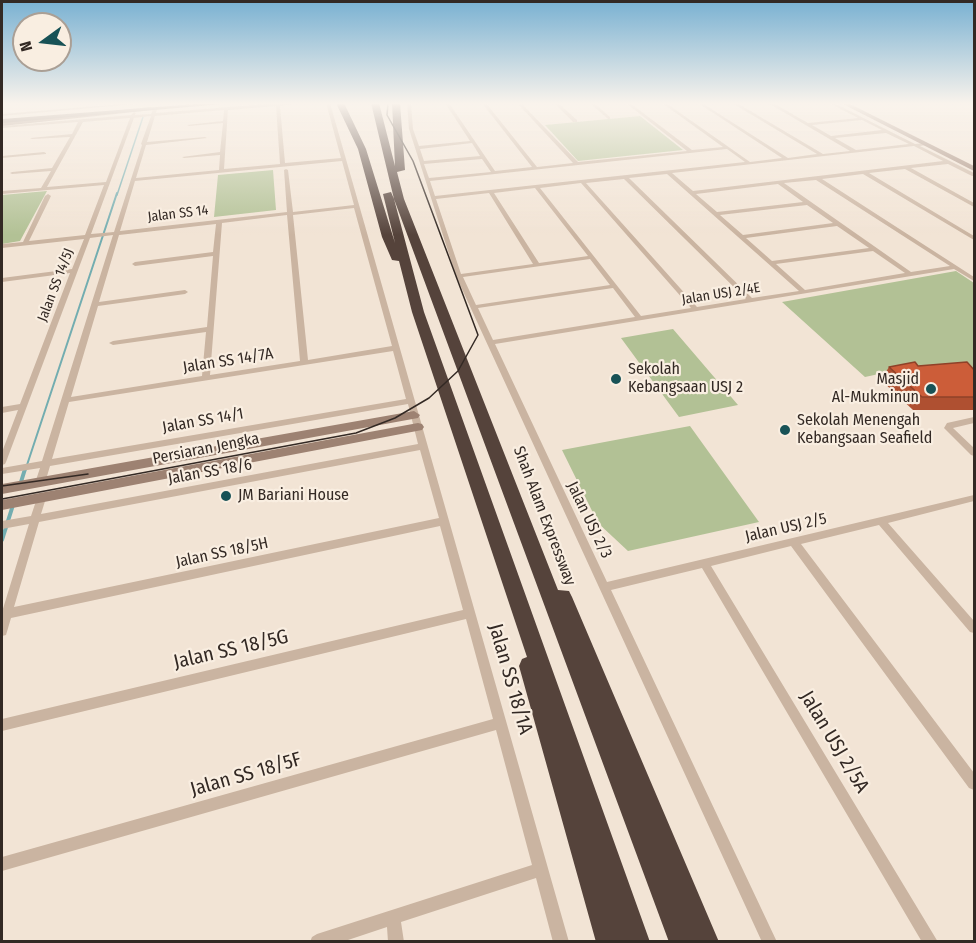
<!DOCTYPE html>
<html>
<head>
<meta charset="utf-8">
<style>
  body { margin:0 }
  #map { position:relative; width:976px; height:943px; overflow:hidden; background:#f2e4d5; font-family:"Fira Sans Condensed",sans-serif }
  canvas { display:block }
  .frame { position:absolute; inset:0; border:3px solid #332924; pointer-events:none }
  .north { position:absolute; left:12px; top:12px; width:60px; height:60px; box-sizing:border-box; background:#f9eee1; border:2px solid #aa9f95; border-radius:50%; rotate:255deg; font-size:16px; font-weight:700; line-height:24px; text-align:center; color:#332924 }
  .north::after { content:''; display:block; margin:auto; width:21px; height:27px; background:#185256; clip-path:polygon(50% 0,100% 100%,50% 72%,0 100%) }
</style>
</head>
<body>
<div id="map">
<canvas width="976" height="943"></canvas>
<div class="frame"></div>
<div class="north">N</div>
</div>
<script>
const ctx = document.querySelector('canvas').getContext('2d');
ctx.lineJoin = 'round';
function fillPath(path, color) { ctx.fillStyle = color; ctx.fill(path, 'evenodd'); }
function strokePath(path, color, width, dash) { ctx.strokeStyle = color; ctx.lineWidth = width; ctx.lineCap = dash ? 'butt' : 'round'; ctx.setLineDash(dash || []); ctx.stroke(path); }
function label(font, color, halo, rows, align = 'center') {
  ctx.font = font + ' "Fira Sans Condensed",sans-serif'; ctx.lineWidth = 4.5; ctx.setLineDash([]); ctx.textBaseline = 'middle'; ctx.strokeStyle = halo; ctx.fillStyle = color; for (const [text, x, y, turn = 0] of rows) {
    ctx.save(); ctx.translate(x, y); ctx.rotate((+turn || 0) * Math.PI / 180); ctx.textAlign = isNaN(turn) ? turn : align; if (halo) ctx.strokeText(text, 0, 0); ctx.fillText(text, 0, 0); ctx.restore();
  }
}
const green = new Path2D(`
  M640,116L683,150L578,161L545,125Z
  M273,170L276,210L214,217L218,175Z
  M47,191L20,241L2,244V195Z
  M956,271L974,283V376L888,372L865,377L782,302Z
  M673,329L738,405L679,417L621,338Z
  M690,426L759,522L628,551L598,523L562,450Z`);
const streamFar2 = new Path2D(`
  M117,195L143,117`);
const streamFar1 = new Path2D(`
  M25,471L117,193`);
const stream = new Path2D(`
  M21,482L25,469
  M2,540L13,505`);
const minor = new Path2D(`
  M133,103H147L2,116V114Z
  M278,103H301L280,106L285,163L341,158L326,103H330L569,942H553L536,878L401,922L404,942H388L387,927L342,942H310L312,937L317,934L532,865L496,730L2,871V857L493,719L466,619L2,731V719L463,610L440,526L11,618L6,635L2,636V612L29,524L2,529V521L31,516L38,495H44L46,498L41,514L418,444L408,404L50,466L45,483L43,485H37L35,483L40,468L2,474V468L42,461L113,235L90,238L6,462L5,464L2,465V452L18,410L2,413V407L20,404L70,273L2,282V278L72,269L84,239L2,248V244L23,242L45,196L48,194L51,196L29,241L85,235L104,185L2,194V191L41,188L51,171L12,174L10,173L12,172L52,168L70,137L32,139L30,138L72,134L78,122L2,128V126L131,115L134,112L136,113L135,115L151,114L153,109L155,108L157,109L156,113ZM276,106L280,164L224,169L228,110ZM224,110L223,121L187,125L189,126L223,123L220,152L182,157L184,158L220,155L219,170L136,178L146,145L207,138L205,137L147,142L155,116ZM151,116L141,144L142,145L114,232L91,234L134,118ZM130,118L106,182L47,187L83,122ZM342,161L354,205L293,212L288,170L286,169L284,170L287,212L120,231L135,181ZM354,208L392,346L308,360L293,215ZM287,215L300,361L210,375L222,223ZM216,224L213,252L135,262L132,264L135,266L213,256L207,327L113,341L109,343L113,345L206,332L202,376L71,397L98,306L185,294L188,292L185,290L99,302L119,235ZM393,351L406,399L52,459L69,402ZM420,450L439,518L14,607L39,522Z
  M407,103H411L413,129L419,146L470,141L445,103H449L495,171L532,167L482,103H486L537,167L573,163L517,103H521L578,162L687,151L626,103H630L692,150L723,147L662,103H666L750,162L782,158L698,103H702L788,158L817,154L732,103H737L823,154L850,151L768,103H773L808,123L858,118L829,103H834L915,144L926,143V145L920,146L974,173V176H972L948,164L911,168L974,203V207L905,169L869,173L974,236V240L863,174L822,179L974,277V281L954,269L495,344L607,582L974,495V501L888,523L974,621V633L970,632L879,525L801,544L974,773V790L969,788L791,546L711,566L938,942H922L702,568L611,590L777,942H762L456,276L409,129ZM862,120L882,130L831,136L812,125ZM886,133L909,144L856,150L835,138ZM472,143L480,156L424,161L420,149ZM914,146L943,161L693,191L672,173ZM727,149L745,162L435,196L430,181ZM482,159L491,172L429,178L424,164ZM667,174L799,291L752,298L629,178ZM624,179L746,299L697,307L586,183ZM816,180L950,266L911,272L784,183ZM581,183L691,308L641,316L540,188ZM778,184L803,202L717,212L696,194ZM535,188L588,256L539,263L494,193ZM489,193L533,264L461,274L436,199ZM807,205L833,223L743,235L720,215ZM837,226L869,248L772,261L746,238ZM873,251L905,273L805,290L776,264ZM590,259L610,285L476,305L463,277ZM613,288L635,317L493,340L478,308Z
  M554,103H558L577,120V122H573Z
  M590,103H594L610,117V119H608Z
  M44,152L46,153V154L2,158V156Z
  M974,417V423L953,428L974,448V456L971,455L944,428L947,423Z`);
const secondary = new Path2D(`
  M184,103H190V104L187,106Z
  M841,103H848L974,166V171Z
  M151,107L153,110L2,126V122Z
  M414,411L420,415L418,418L2,494V484Z
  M418,423L422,424L424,427L422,430L2,510V500Z`);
const primary = new Path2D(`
  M209,103H235L2,123V119Z`);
const motorway = new Path2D(`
  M336,103H344L366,149L395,243L383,194L391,192L394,199L371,103H379L395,166L392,103H400L405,170L397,172L404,199L558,590L569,591L572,597L719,942H669L394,199L424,312L650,942H596L519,666L522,659L527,657L412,312L399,261L392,260L382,237L358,149Z`);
const tram = new Path2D(`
  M2,486L88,474
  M2,499L356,433L395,418L429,398L458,371L478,335L413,161L387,115L388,103`);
const wall = new Path2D(`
  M918,366L975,371V410H913L881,380L889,367Z`);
const building = new Path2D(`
  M915,362L918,366L967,362L975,371V397H922L889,367Z`);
const markers = [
  [616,379,6,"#185256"],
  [931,389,6,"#185256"],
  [785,430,6,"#185256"],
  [226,496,6,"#185256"]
];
const farStreetnames = [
  ["Jalan SS 14",178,214,-7],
  ["Jalan SS 14/5J",56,285,-69],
  ["Jalan USJ 2/4E",721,294,-9]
];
const streetNames = [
  ["Jalan SS 14/7A",228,361,-9],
  ["Jalan SS 14/1",203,421,-10],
  ["Persiaran Jengka",206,449,-11],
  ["Jalan SS 18/6",210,472,-10],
  ["Shah Alam Expressway",544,516,69],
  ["Jalan USJ 2/3",589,520,64],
  ["Jalan USJ 2/5",786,528,-13],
  ["Jalan SS 18/5H",222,553,-12]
];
const poiNames = [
  ["Sekolah",628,370],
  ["Kebangsaan USJ 2",628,388],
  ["Masjid",919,380,"right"],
  ["Al-Mukminun",919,398,"right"],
  ["Sekolah Menengah",797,421],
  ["Kebangsaan Seafield",797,439],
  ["JM Bariani House",238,496]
];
const nearStreetnames = [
  ["Jalan SS 18/5G",231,650,-13],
  ["Jalan SS 18/1A",510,679,74],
  ["Jalan USJ 2/5A",834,742,59],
  ["Jalan SS 18/5F",246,775,-16]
];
fillPath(green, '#b2c195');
strokePath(streamFar2, '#73adb0', 1.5);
strokePath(streamFar1, '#73adb0', 2);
strokePath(stream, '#73adb0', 4);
fillPath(minor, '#cab4a1');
fillPath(secondary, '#9d8272');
fillPath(primary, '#766054');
fillPath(motorway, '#55433b');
strokePath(tram, '#332924', 1.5);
fillPath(wall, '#af5031');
fillPath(building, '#cc5d39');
strokePath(building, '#8f4128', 1.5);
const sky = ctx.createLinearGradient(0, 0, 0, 235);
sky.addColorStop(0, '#79b1d2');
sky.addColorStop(0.44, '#f9f3ec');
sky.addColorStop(1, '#f9f3ec00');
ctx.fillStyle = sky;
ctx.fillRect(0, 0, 976, 235);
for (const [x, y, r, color] of markers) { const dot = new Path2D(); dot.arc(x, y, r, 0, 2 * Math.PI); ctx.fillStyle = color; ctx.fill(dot); strokePath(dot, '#f9eee1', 2); }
label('14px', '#332924', '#f9eee1', farStreetnames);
label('16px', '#332924', '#f9eee1', streetNames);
label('16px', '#332924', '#f9eee1', poiNames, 'left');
label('20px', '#332924', '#f9eee1', nearStreetnames);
</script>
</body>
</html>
